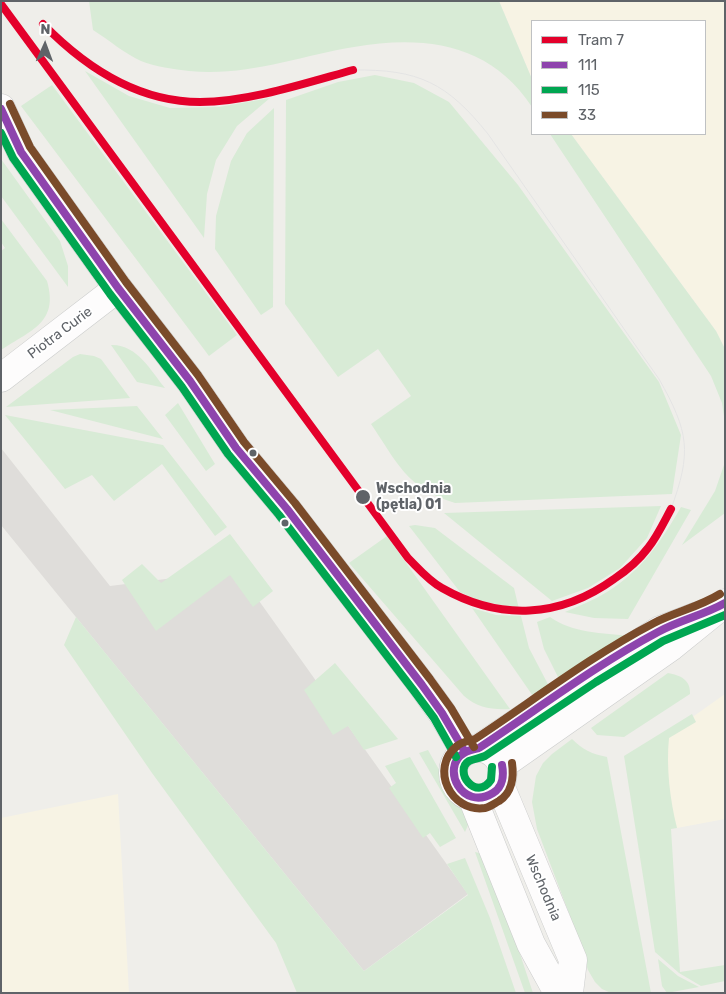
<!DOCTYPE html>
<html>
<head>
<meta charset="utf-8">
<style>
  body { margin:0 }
  #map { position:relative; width:726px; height:994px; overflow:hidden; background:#efeeea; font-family:Rubik,sans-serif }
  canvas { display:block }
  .frame { position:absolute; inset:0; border:2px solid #5f6368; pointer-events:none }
  .legend { position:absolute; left:531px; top:20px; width:175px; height:115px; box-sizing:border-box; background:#fff; border:1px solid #bfc1c3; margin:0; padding:6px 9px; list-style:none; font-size:15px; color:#5f6368 }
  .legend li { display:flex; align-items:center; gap:10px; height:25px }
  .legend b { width:25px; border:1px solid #bfc1c3 }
  .north { position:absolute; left:20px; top:20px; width:50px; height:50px; -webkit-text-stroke:4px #fff; paint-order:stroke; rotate:2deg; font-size:14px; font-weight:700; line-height:20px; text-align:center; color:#5f6368 }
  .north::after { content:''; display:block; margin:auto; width:18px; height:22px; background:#5f6368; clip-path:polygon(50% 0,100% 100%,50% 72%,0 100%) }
</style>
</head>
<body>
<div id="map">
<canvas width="726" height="994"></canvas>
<div class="frame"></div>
<ul class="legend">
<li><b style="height:6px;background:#e4002b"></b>Tram 7</li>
<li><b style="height:6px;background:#8e44ad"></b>111</li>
<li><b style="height:6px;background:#00a651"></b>115</li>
<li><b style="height:6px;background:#7a4b2a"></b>33</li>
</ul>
<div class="north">N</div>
</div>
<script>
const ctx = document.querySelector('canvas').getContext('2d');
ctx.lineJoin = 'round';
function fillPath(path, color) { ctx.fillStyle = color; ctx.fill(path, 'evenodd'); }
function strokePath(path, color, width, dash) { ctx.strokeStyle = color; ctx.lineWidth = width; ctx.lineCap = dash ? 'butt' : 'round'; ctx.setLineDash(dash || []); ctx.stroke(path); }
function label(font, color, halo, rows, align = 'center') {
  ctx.font = font + ' Rubik,sans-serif'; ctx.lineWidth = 4; ctx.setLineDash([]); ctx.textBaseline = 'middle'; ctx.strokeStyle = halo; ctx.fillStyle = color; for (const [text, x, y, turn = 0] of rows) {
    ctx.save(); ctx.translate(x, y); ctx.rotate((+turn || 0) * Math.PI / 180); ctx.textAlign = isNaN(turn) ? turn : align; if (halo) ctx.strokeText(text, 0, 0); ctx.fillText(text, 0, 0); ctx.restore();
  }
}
const commercial = new Path2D(`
  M499,1H725V349L716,331L571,134H705V21H532V79Z
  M725,694V819L677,828L653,745Z
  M118,794L129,993H1V818Z`);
const industrial = new Path2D(`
  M1,448L110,586L237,570L468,894L364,971L1,525Z`);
const green = new Path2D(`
  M89,1H499L532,79V107C490,43 424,35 354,47C299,56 246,77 189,71C174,69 155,67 141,61C125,54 109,40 93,30Z
  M85,71L129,96L170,108L219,107L270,98L237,126L216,160L207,194L204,238Z
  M375,75L414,83L449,102L518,185L659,382L681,435L672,494L455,503C406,488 397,462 371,424L411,396L378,349L338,377L285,304L286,100L338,82Z
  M52,85L237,335L209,356L21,106Z
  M274,108L273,307L261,315L215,249L216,216L231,161L247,133Z
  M550,134H571L716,331L725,349V423L722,403L711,376Z
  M1,159L60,241L68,266V287L1,196Z
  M1,219L47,281C59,323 31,330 1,350V251L5,248L1,242Z
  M111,345C137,344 151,371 165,388L137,382Z
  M80,354L94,356L101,359L130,398L6,407L73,357Z
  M178,403L215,464L206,471L165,415Z
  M137,406L163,439L50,410Z
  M5,415L163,445L227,527L215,536L162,464L114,501L92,475L65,489Z
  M725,462V513L682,545L715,491Z
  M661,506L647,538L620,568L588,588L552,601L444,513Z
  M681,507L691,510L628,619L594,618L565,612C579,606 594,600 607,592C643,569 660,543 681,507Z
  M415,525L435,528L514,588L519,609L477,600L460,592L409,526Z
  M230,534L273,591L253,607L230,575L156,631L122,580L142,564L161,583Z
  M387,536L510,709C492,710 478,708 464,696L349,563Z
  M472,608L496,615L521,616L529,648L551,690L535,699Z
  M76,617L364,971L468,895L447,864L465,858L490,918L516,993H297L276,943L152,773L64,645Z
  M550,617C572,633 603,633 630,636L561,683L544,649L537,622Z
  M335,663L398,739L364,750L348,726L333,735L304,690Z
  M668,673C680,675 691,680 690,694L624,737L597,735L591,728Z
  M692,714L696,722L669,738C666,767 670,800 677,828L671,829L680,972L725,965V981L701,986L679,973L655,952L624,756Z
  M572,739C583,750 592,754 607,757L651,993H611L602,989L595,982L588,970L570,916L537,829L532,802L536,776L543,763L552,754Z
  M428,750L469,823L465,832L419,753Z
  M410,757L456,838L440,847L430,833L423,838L389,788L396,783L385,766Z
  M475,852L487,855L533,993H525Z
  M658,959L678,976L699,987L667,993L662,986Z`);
const minor = new Path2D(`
  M1,378L118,288`);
const tertiary = new Path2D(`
  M1,108L21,152L118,288L190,381L236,448L287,509L422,685L442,713L465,752
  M479,748L601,667L660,630L697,616
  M453 773a25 25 0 1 1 50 0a25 25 0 1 1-50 0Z
  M502,765L672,646L725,603
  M500,785L573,960L569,993
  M472,797L531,944L558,993`);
const tram = new Path2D(`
  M353,70C419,69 447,83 488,134L659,379C689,432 692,452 671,509`);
const bus1 = new Path2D(`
  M1,109L21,152L118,288L190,381L236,448L287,509L422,685L442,713L465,752
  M502,765C504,775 503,787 493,793C462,812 440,767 464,753C468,750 474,749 479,748C538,709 596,665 658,632C680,620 704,615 725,603`);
const bus2 = new Path2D(`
  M1,133L13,158L110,294L182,387L228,454L279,515L414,691L434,718L456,757
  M492,767L491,780C476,802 453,771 469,761C474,759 480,758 485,756L596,682L663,641L725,615`);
const bus3 = new Path2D(`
  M10,104L30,147L126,282L198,375L244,442L295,503L430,679L451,708L474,747
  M512,763C514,777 512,793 499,801C495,803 490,807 485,808C451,813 429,768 457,746C461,742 469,741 475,739C534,700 591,656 654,623C675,612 699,607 720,594`);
const tram1 = new Path2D(`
  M1,4L408,558C419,569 429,581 442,588C500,621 560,618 614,579C626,571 639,560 648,548C657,537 664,522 671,509
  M43,24C85,67 137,102 200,102C248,102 306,83 353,70`);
const markers = [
  [253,453,4.5,"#5f6368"],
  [363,497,8,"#5f6368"],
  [285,523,4.5,"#5f6368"]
];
const streetNames = [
  ["Piotra Curie",60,333,-37],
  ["Wschodnia",543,888,67]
];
const stopNames = [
  ["Wschodnia",376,489],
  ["(pętla) 01",376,505]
];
fillPath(commercial, '#f7f3e4');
fillPath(industrial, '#dfddda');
fillPath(green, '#d8ebd6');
strokePath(minor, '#cbcccc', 29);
strokePath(tertiary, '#cbcccc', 29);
strokePath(minor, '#fdfcfc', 28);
strokePath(tertiary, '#fdfcfc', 28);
strokePath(tram, '#e4e4e4', 1);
strokePath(bus1, '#8e44ad', 8);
strokePath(bus2, '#00a651', 8);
strokePath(bus3, '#7a4b2a', 8);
strokePath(tram1, '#e4002b', 8);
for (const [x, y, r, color] of markers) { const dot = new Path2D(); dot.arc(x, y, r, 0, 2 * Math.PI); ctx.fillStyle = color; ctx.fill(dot); strokePath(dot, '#fff', 2); }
label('14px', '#5f6368', '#fff', streetNames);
label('bold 14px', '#5f6368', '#fff', stopNames, 'left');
</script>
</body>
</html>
